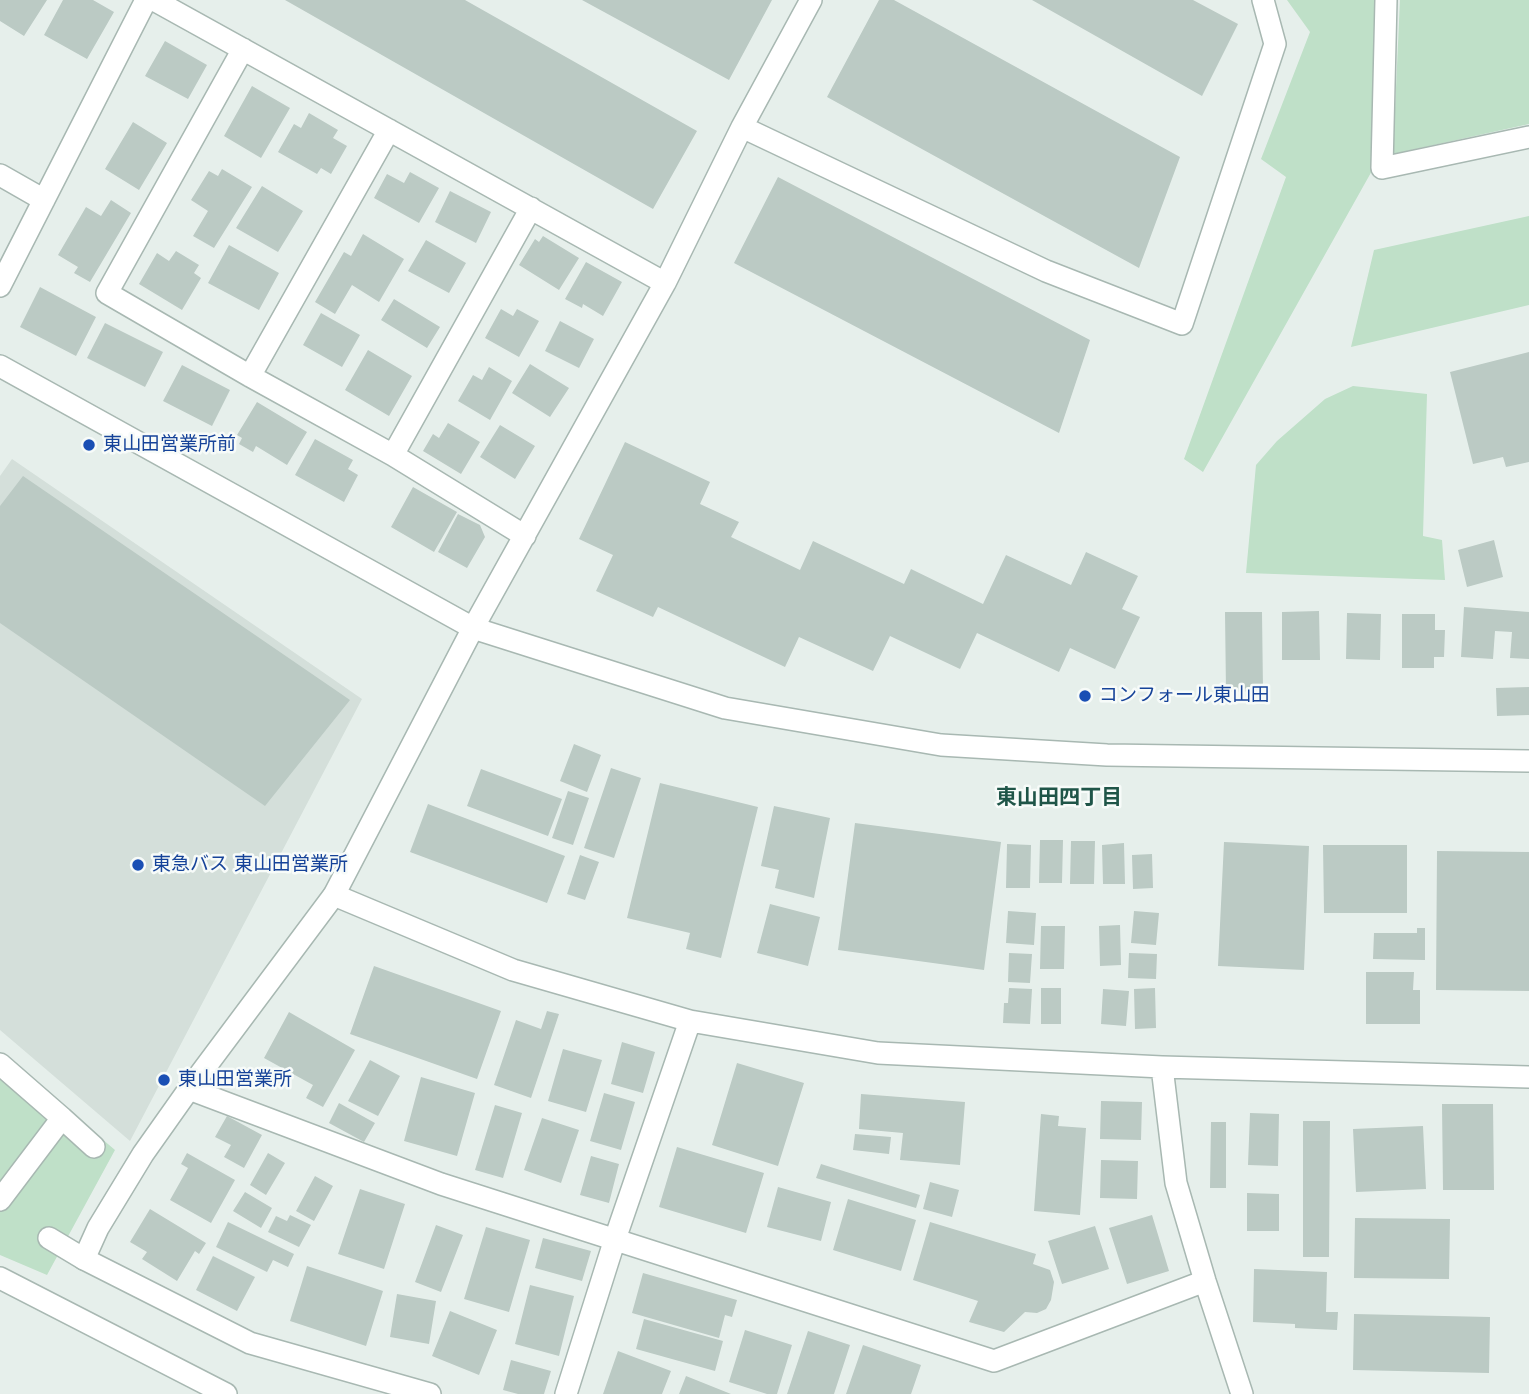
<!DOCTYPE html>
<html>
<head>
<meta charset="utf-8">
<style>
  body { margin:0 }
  canvas { display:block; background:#e6efeb }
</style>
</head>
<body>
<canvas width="1529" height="1394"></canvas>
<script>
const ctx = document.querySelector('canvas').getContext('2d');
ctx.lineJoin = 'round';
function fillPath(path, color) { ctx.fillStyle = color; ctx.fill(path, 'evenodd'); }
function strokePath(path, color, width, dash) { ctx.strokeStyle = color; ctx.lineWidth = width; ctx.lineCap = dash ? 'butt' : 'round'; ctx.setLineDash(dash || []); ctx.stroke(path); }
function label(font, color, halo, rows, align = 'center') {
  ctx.font = font + ' "DejaVu Sans","Noto Sans JP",sans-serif'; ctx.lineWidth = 5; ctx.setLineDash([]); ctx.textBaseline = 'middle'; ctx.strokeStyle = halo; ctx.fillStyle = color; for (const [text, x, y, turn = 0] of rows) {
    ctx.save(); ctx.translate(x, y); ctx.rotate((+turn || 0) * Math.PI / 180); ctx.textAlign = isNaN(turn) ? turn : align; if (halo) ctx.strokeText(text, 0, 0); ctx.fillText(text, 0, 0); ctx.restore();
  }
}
const built = new Path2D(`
  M12,459L362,699L130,1141L0,1030V476Z`);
const green = new Path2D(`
  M1287,0H1375L1373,169L1203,472L1184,459L1286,177L1261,159L1310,32Z
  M1400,0H1529V124L1393,154Z
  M1529,216V305L1351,347L1374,250Z
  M1353,386L1427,394L1423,536L1442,540L1445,580L1246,573L1256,465L1277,441L1325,399Z
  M0,1052L115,1150L47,1275L0,1255Z`);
const building = new Path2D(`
  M0,0H47L24,36L0,21Z
  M63,0H93L114,12L87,59L44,35Z
  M285,0H465L697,131L653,209Z
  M582,0H772L729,80Z
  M879,0H894L1180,157L1139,268L827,97Z
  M1032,0H1193L1238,24L1202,96Z
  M165,41L207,65L188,99L145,76Z
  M252,86L290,108L261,158L224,136Z
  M309,113L338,130L333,138L347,146L331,174L321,168L317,174L278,152L294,124L301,128Z
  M133,122L167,143L139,190L105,169Z
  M222,169L252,187L214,248L193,236L208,211L191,200L209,171L218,176Z
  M410,172L439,188L419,223L374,198L387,174L404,183Z
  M778,177L1090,340L1059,433L734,263Z
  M262,186L303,211L278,252L236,228Z
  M450,191L491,212L476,243L435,222Z
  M111,200L131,213L90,282L74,273L78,267L58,255L86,207L101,216Z
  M363,234L404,259L379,302L352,285L335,314L315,302L344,252L351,256Z
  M543,236L579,258L559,290L519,265L535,239L539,242Z
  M426,240L466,263L449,293L408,271Z
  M229,245L279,273L259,310L208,283Z
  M176,251L199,265L194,273L201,278L182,310L139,284L157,253L169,261Z
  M586,262L622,282L603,316L583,304L582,308L565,299Z
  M40,287L96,317L76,356L20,327Z
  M394,299L440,327L427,348L381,320Z
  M501,309L513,316L517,309L539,321L519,357L485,338Z
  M321,313L360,335L342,367L303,345Z
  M560,321L594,339L579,368L545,351Z
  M105,323L163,352L145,387L87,358Z
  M368,350L412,376L389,416L345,390Z
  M1529,352V462L1506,467L1503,457L1473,464L1450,372Z
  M530,364L569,388L550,417L512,393Z
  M182,365L230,390L212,426L163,401Z
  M489,367L512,381L490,420L458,401L473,375L482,380Z
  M257,402L307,432L287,465L256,446L253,452L239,444L242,438L237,435Z
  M448,423L480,442L461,474L423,451L433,434L439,438Z
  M500,425L535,446L515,479L480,457Z
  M315,439L353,460L348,469L358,475L344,502L295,475Z
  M625,442L710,482L700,504L739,522L731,537L800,570L813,541L904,584L911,569L983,604L1006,555L1071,585L1086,552L1138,576L1122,609L1140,617L1115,669L1070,648L1059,672L977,633L960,669L890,636L873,671L799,637L785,667L658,607L653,617L596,591L613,555L579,539Z
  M23,476L350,700L265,806L0,623V506Z
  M413,487L457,512L434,552L391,527Z
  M458,514L480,525L485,537L467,568L438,552Z
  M1494,540L1503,577L1467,587L1458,550Z
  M1464,607L1529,612V659L1510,658L1512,632L1495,631L1493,659L1461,657Z
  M1319,611L1320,660H1282V612Z
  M1225,612H1262L1263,691L1226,692Z
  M1347,613L1381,614L1380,660L1346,659Z
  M1402,614H1435V630H1445L1444,657H1434V668H1402Z
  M1529,687V715L1497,716L1496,688Z
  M574,744L601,755L587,792L560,781Z
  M611,768L641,778L614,858L584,848Z
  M481,769L562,799L548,836L467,806Z
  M660,783L758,807L721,958L686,949L690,933L627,918Z
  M568,791L589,798L573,845L552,838Z
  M428,804L565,856L547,903L410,852Z
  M774,806L830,818L814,898L775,888L779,870L761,866Z
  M855,823L1001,842L984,970L838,950Z
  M1040,840H1063L1062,883H1039Z
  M1071,841H1095L1094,884H1070Z
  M1224,842L1309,846L1304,970L1218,966Z
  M1124,843L1125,884H1103L1102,845Z
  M1007,844L1031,845L1030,888H1006Z
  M1323,845H1407V913H1324Z
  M1437,851L1529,852V991L1436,990Z
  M1152,854L1153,888L1133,889L1132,855Z
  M580,855L599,862L585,900L567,894Z
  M770,904L820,917L808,966L757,953Z
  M1008,911L1036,913L1034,945L1006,943Z
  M1134,911L1159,913L1156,945L1131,943Z
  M1120,925L1121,965L1100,966L1099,926Z
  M1041,926H1065L1064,969H1040Z
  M1417,928H1425V960L1373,959L1374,933H1417Z
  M1009,953L1032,954L1030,983L1008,982Z
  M1129,953L1157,954L1156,979L1128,978Z
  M374,966L501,1011L477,1079L350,1034Z
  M1366,972H1414L1413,990H1420V1024H1366Z
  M1009,988L1032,989L1030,1024L1003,1023L1004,1003H1008Z
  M1041,988H1061V1024H1041Z
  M1155,988L1156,1028L1135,1029L1134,989Z
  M1103,989L1129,991L1126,1026L1101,1024Z
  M547,1011L559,1014L531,1098L494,1085L516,1020L541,1029Z
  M289,1012L355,1050L323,1107L306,1098L313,1085L264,1058Z
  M622,1042L655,1052L643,1093L611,1084Z
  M563,1049L602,1060L586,1112L548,1101Z
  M370,1060L400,1076L378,1116L348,1101Z
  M737,1063L804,1083L778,1166L712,1145Z
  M421,1077L475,1093L457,1156L404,1141Z
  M604,1093L635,1102L621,1150L590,1141Z
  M861,1094L965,1102L960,1165L900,1160L903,1133L859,1129Z
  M1101,1101L1142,1102L1141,1140L1100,1139Z
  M339,1103L375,1123L364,1142L329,1123Z
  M1442,1104H1493L1494,1190H1443Z
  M495,1105L522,1113L503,1178L475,1170Z
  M1250,1113L1279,1114L1278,1166L1248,1165Z
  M1041,1114L1059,1116L1058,1126L1086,1128L1080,1215L1034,1211Z
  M227,1116L262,1135L244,1168L224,1157L231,1145L215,1137Z
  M542,1118L579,1130L561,1183L524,1170Z
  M1303,1121H1330L1329,1257H1303Z
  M1211,1122H1226V1188H1210Z
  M1423,1126L1426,1189L1356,1192L1353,1129Z
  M855,1134L891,1137L889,1154L853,1150Z
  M677,1147L764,1173L746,1233L659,1207Z
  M187,1153L235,1180L211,1223L170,1200L188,1168L181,1164Z
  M268,1153L285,1163L266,1195L250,1185Z
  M591,1156L619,1164L609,1203L580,1195Z
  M1101,1160L1138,1161L1137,1199L1100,1198Z
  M821,1164L920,1195L916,1208L816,1178Z
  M315,1176L333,1186L314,1221L296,1211Z
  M930,1182L959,1190L952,1217L923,1209Z
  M778,1187L831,1202L821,1241L767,1227Z
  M360,1189L405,1204L384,1269L338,1254Z
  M245,1192L272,1208L261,1228L233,1211Z
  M1247,1193L1279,1194V1231H1247Z
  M848,1199L916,1220L901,1271L833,1250Z
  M150,1209L206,1243L199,1254L195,1251L177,1281L142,1259L147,1252L130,1242Z
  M290,1215L311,1225L299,1247L268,1232L276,1216L287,1221Z
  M1152,1215L1169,1271L1127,1284L1109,1228Z
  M1355,1218L1450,1219L1449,1279L1354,1278Z
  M228,1222L294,1254L288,1267L273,1260L267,1272L216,1247Z
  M930,1222L1036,1254L1033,1264L1050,1270L1054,1282L1051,1300L1046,1309L1037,1313L1025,1312L1004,1332L969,1322L978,1301L913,1280Z
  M436,1225L463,1235L441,1292L415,1282Z
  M1095,1226L1109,1269L1062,1284L1048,1241Z
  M486,1227L530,1240L509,1312L464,1299Z
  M543,1238L591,1251L582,1281L535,1268Z
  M213,1256L255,1277L237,1311L196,1290Z
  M307,1266L383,1291L366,1346L290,1321Z
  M1254,1269L1327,1272L1326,1312H1338L1337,1330L1295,1328V1324L1253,1322Z
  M643,1273L737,1300L732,1317L725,1315L719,1338L632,1313Z
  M530,1285L574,1296L559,1356L515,1344Z
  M397,1294L436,1301L429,1344L390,1337Z
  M450,1311L497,1330L479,1375L432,1356Z
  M1354,1314L1490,1317L1489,1373L1353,1370Z
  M644,1319L723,1341L715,1371L636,1349Z
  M745,1330L792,1345L777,1394H767L729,1382Z
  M808,1331L850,1345L834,1394H787Z
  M863,1345L921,1365L911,1394H846Z
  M618,1351L671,1371L662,1394H603Z
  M511,1360L551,1371L544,1394H518L503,1390Z
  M686,1376L731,1394H679Z`);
const minor = new Path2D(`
  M154,0L665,283L473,628
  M1386,0L1382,168L1529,137
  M243,49L107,293L250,376L393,455L525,536
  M742,127L1046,271L1182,324L1275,44L1263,0
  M0,175L44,200
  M665,283L742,127L811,0
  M0,286L146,0
  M250,376L389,130
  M393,455L531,208
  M334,895L513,970L690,1021L878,1053L1162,1067L1529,1077
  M0,1064L62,1118
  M1162,1067L1176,1183L1205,1281L1242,1394
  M189,1089L441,1184L994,1361L1205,1281
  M0,1200L62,1118L94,1147
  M49,1238L84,1259L250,1343L430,1394
  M0,1278L226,1394
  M566,1394L615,1239L690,1021`);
const tertiary = new Path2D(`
  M0,366L473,628L725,708L941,745L1107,755L1529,761
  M84,1259L98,1228L143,1154L189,1089L334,895L473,628`);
const markers = [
  [89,445,7,"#1a4fb4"],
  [1085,696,7,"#1a4fb4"],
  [138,865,7,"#1a4fb4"],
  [164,1080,7,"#1a4fb4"]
];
const transitNames = [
  ["東山田営業所前",103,445],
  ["コンフォール東山田",1099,696],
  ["東急バス 東山田営業所",152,865],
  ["東山田営業所",178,1080]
];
const neighbourhoodNames = [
  ["東山田四丁目",1059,799]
];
fillPath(built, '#d4dfda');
fillPath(green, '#bfe0c8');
fillPath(building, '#bbcac4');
strokePath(minor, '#a8b8b2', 24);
strokePath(tertiary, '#a8b8b2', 24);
strokePath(minor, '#fff', 21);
strokePath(tertiary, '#fff', 21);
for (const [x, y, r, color] of markers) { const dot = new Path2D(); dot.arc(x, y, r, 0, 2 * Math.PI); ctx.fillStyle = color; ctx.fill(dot); strokePath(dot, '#f7fbf9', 2.5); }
label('19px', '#164399', '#f7fbf9', transitNames, 'left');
label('bold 21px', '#1f5548', '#f7fbf9', neighbourhoodNames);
</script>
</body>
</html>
